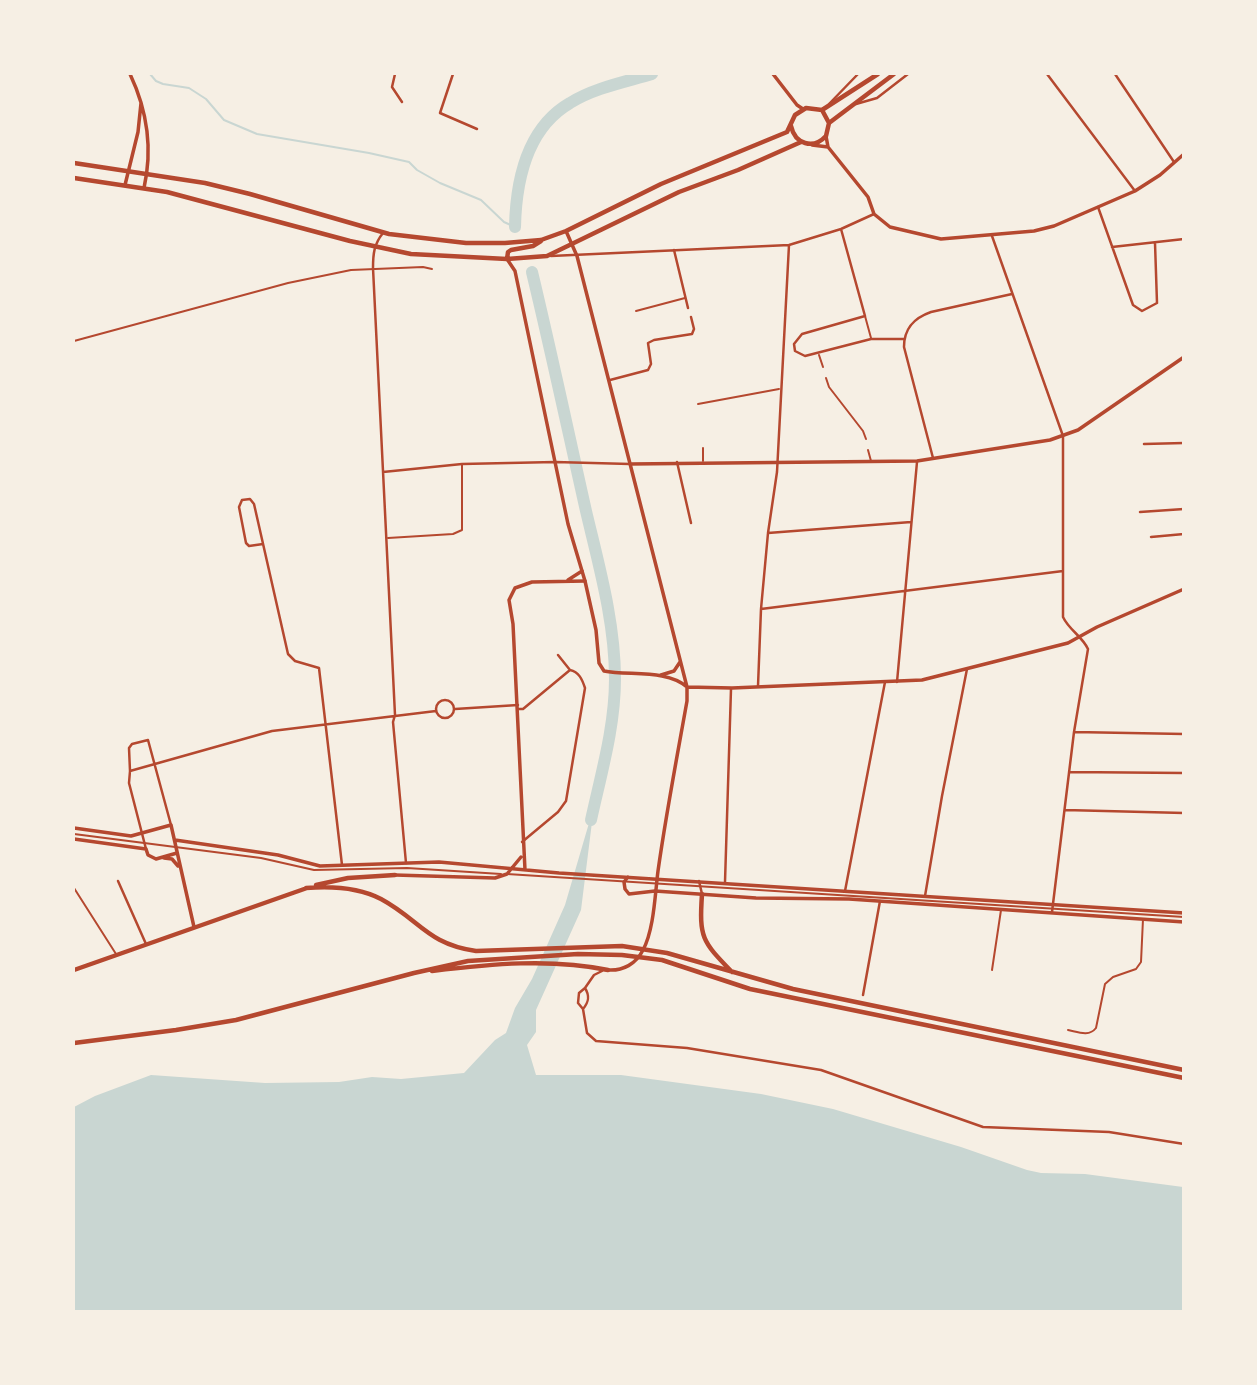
<!DOCTYPE html>
<html>
<head>
<meta charset="utf-8">
<style>
  body { margin:0 }
  #map { position:relative; width:1257px; height:1385px; overflow:hidden; background:#f6efe4; font-family:Helvetica,sans-serif }
  canvas { display:block }
  .frame { position:absolute; inset:0; border:75px solid #f6efe4; pointer-events:none }
</style>
</head>
<body>
<div id="map">
<canvas width="1257" height="1385"></canvas>
<div class="frame"></div>
</div>
<script>
const ctx = document.querySelector('canvas').getContext('2d');
ctx.lineJoin = 'round';
function fillPath(path, color) { ctx.fillStyle = color; ctx.fill(path, 'evenodd'); }
function strokePath(path, color, width, dash) { ctx.strokeStyle = color; ctx.lineWidth = width; ctx.lineCap = dash ? 'butt' : 'round'; ctx.setLineDash(dash || []); ctx.stroke(path); }
const water = new Path2D(`
  M594,806L581,910L536,1010V1032L527,1045L536,1075H621L761,1094L833,1109L961,1147L1027,1170L1041,1173L1085,1174L1183,1187V1311H74V1107L95,1096L151,1075L265,1083L339,1082L372,1077L401,1079L464,1073L495,1040L506,1033L515,1008L532,979L565,905Z`);
const stream = new Path2D(`
  M150,74L156,81L163,84L189,88L206,99L224,120L257,134L369,153L409,162L417,170L440,183L481,200L504,222L515,227`);
const river = new Path2D(`
  M515,227C516,181 527,128 570,103C594,88 625,82 652,74
  M532,272C551,351 568,431 586,511C599,566 615,622 615,679C615,727 601,774 591,820`);
const service = new Path2D(`
  M636,311L685,298
  M865,316L871,338
  M74,341L288,283L351,270L423,267L432,269
  M819,355L823,367
  M826,378L829,387L863,431L866,439
  M703,448V461
  M868,450L871,461
  M388,538L453,534L462,530V464
  M74,834L261,858L314,870L407,868L501,874
  M507,874L1184,917
  M992,970L1001,910
  M1068,1030C1078,1032 1089,1037 1096,1028L1105,984L1113,977L1136,969L1141,962L1143,919`);
const pedestrian = new Path2D(`
  M698,404L779,389
  M74,888L116,954`);
const minor = new Path2D(`
  M395,74L392,87L402,102
  M453,74L440,113L477,129
  M1047,74L1135,191
  M1115,74L1174,162
  M829,104L858,74
  M856,104L877,98L908,74
  M1098,207L1133,305L1142,311L1157,303L1155,243
  M841,229L865,316L802,334L794,344L795,351L805,356L871,339H904
  M383,233C374,244 373,254 373,268L395,715L393,722L406,863
  M992,236L1063,436V617C1069,630 1082,636 1088,649L1074,732L1052,912
  M1112,247L1184,239
  M674,250L688,308
  M551,256L789,245L841,229L874,214
  M610,380L648,370L651,364L648,343L654,340L692,334L694,329L691,317
  M1144,444L1184,443
  M933,458L904,347C904,328 914,318 931,312L1012,294
  M677,462L691,523
  M383,472L462,464L555,462L630,464
  M1140,512L1184,509
  M768,533L911,522
  M1151,537L1184,534
  M263,544L249,546L246,543L239,507L242,500L250,499L254,504L288,654L295,661L319,668L342,865
  M761,609L1063,571
  M558,655L570,670
  M897,682L917,462
  M758,686L761,609L768,533L777,472L789,245
  M436 709a9 9 0 1 1 18 0a9 9 0 1 1-18 0Z
  M455,709L518,705
  M518,709H523L570,670C579,672 582,679 585,688L566,801L558,812L522,842
  M1074,732L1184,734
  M130,771L129,748L132,744L148,740L171,825
  M1069,772L1184,773
  M1065,810L1184,813
  M146,849L129,783L130,771L272,731L436,711
  M118,881L146,944
  M699,881L702,894
  M725,882L731,689
  M845,891L885,682
  M925,896L942,796L967,669
  M602,971L594,975L585,988C590,996 589,1002 583,1009L587,1033L596,1041L687,1048L821,1070L983,1127L1109,1132L1184,1144
  M863,995L880,901
  M583,1009L578,1003L579,993L585,988`);
const tertiary = new Path2D(`
  M130,74C147,110 153,148 144,188
  M773,74L797,105L803,109
  M826,136L828,147L868,197L874,214L890,227L941,239L1034,231L1054,226L1135,191L1160,175L1184,154
  M812,145L828,147
  M125,185L138,132L141,103
  M568,580L582,571
  M74,828L131,836L171,825L194,927
  M74,839L146,849L148,855L156,859L177,853
  M175,840L278,855L320,866L439,862L559,873L1184,913
  M164,858L172,859L178,866
  M525,870L513,624L509,600L515,588L532,582L585,581
  M395,875L495,878L507,874L521,857
  M628,877L624,882L625,889L629,894L655,891L756,898L849,899L1184,922`);
const secondary = new Path2D(`
  M566,231L577,256L687,687V701C677,757 666,814 658,871C655,894 654,930 643,950C636,964 623,971 608,970
  M507,259L515,271L568,524L585,581L596,630L599,663L604,671C629,676 667,669 687,687L732,688L922,680L1068,643L1097,627L1184,589
  M630,464L917,461L1050,440L1078,430L1184,357
  M661,675L674,671L680,662`);
const primary = new Path2D(`
  M822,110L878,74
  M829,123L894,74
  M74,163L205,183L250,194L389,234L466,243H505L541,240L566,231L661,184L787,132L795,115L806,108L822,110L829,123L826,136C813,150 795,144 791,126
  M74,178L167,192L350,241L411,254L507,259L547,256L679,192L738,170L801,142
  M507,259L508,252L511,250L533,246L541,241
  M316,885L348,878L395,875
  M306,888C331,886 358,887 381,899C420,920 427,944 476,951L622,946L667,953L793,989L1184,1070
  M702,894C699,938 702,941 732,972
  M74,970L307,888
  M432,971C490,964 551,958 608,970
  M74,1043L176,1030L236,1020L414,973L468,961L578,954L622,955L662,960L750,989L1184,1078`);
fillPath(water, '#c9d6d2');
strokePath(stream, '#c9d6d2', 2);
strokePath(river, '#c9d6d2', 12);
strokePath(service, '#b5482f', 2);
strokePath(pedestrian, '#b5482f', 2);
strokePath(minor, '#b5482f', 2.5);
strokePath(tertiary, '#b5482f', 3.5);
strokePath(secondary, '#b5482f', 3.5);
strokePath(primary, '#b5482f', 4.5);
</script>
</body>
</html>
